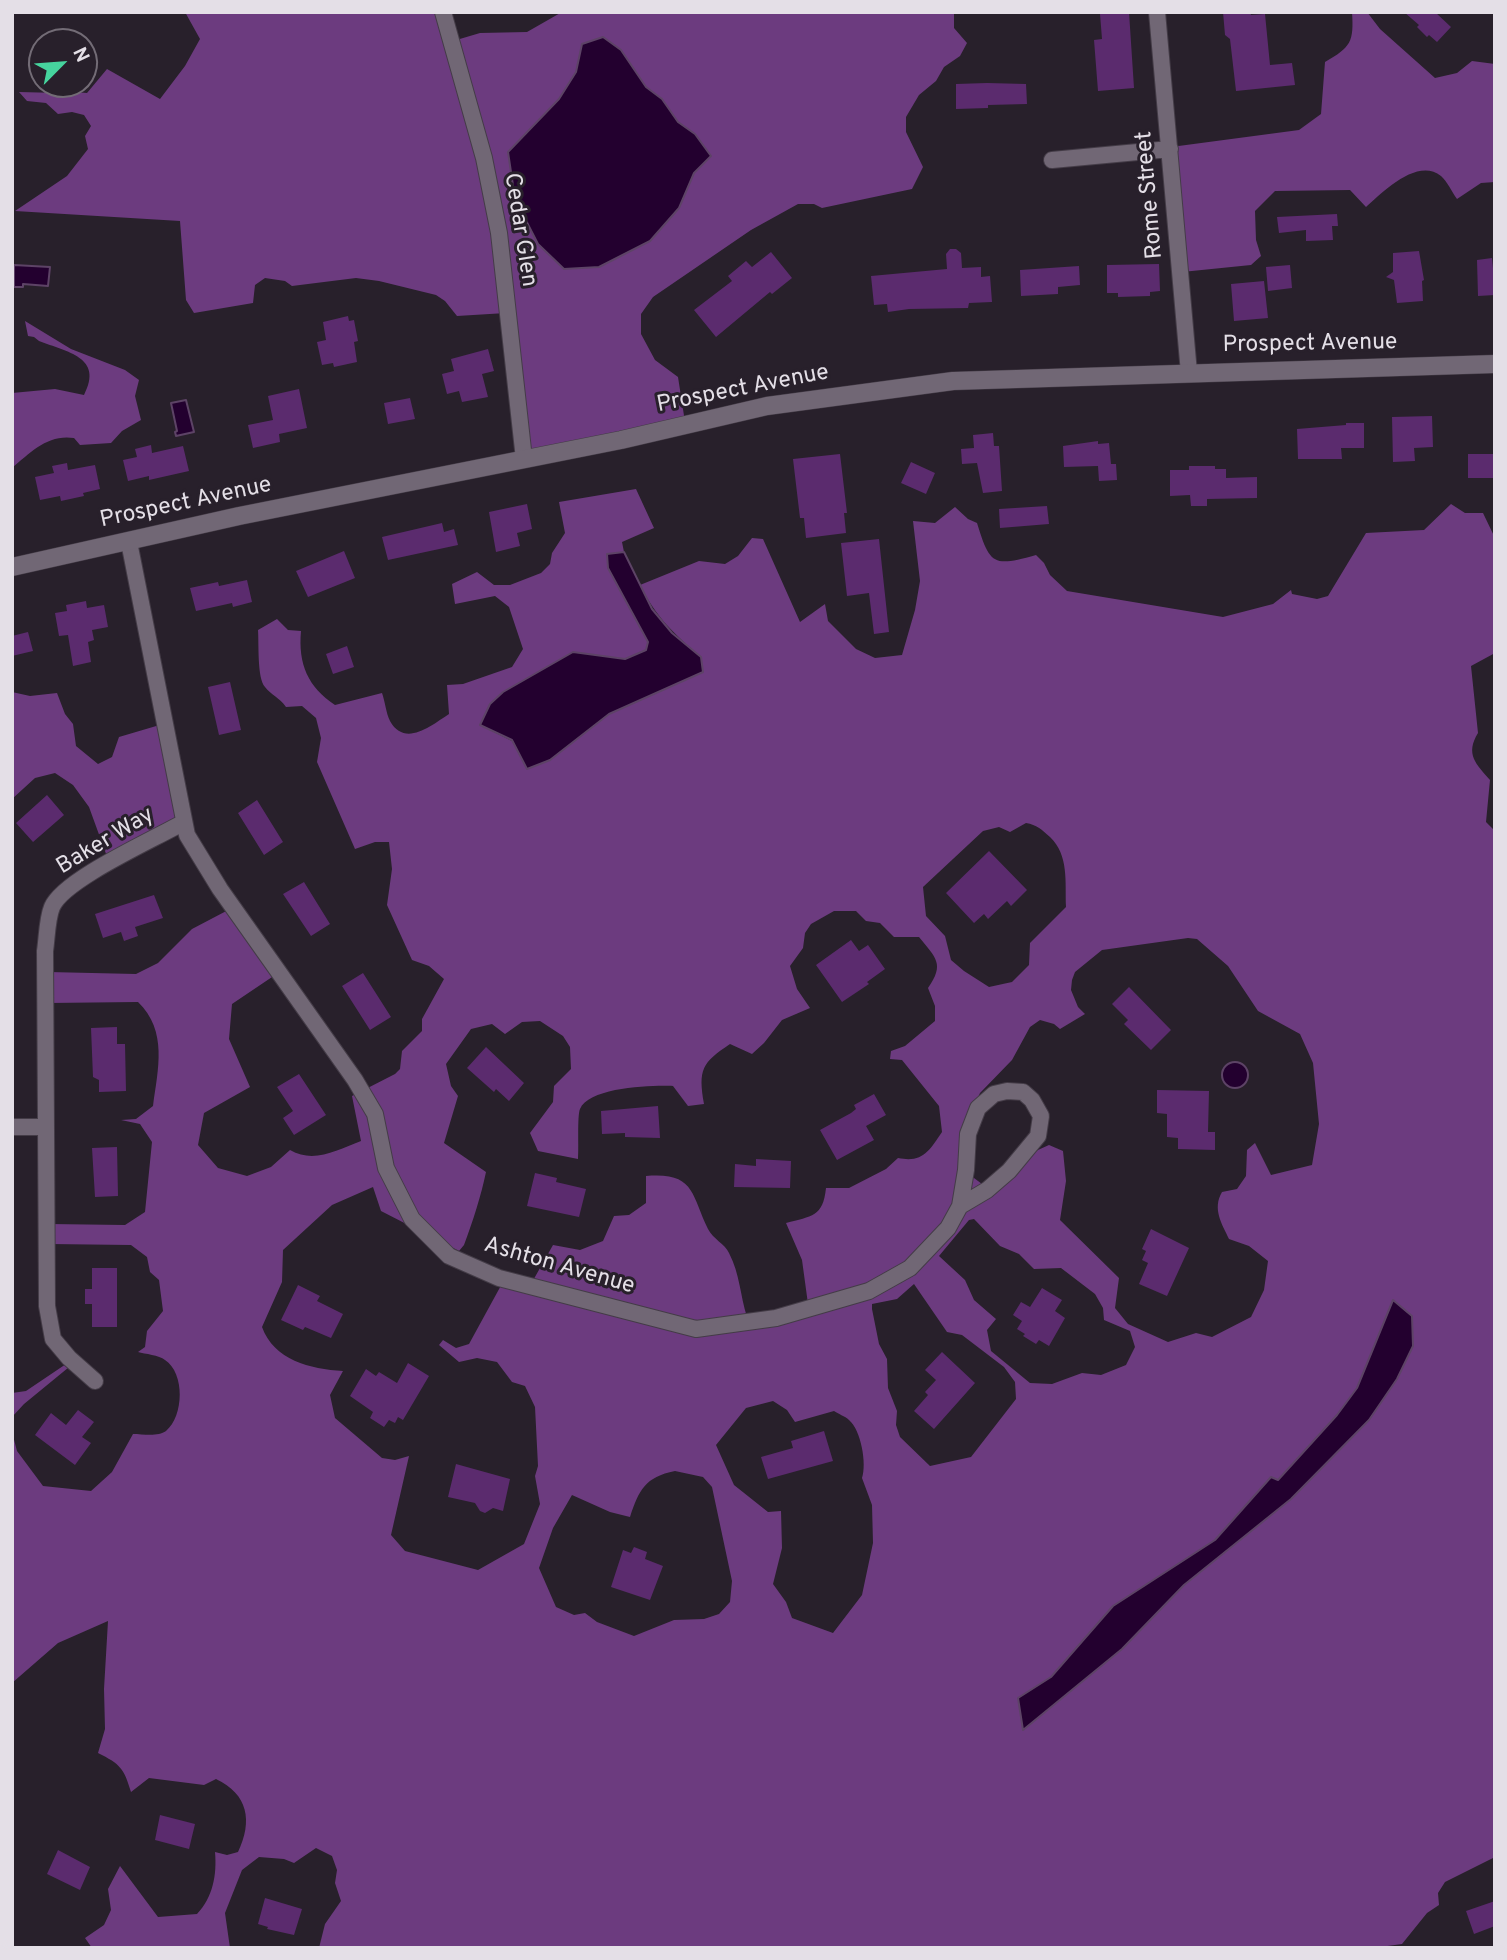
<!DOCTYPE html>
<html>
<head>
<meta charset="utf-8">
<style>
  body { margin:0 }
  #map { position:relative; width:1507px; height:1960px; overflow:hidden; background:#28202b; font-family:Overpass,sans-serif }
  canvas { display:block }
  .frame { position:absolute; inset:0; border:14px solid #e4dfe7; pointer-events:none }
  .north { position:absolute; left:28px; top:28px; width:70px; height:70px; box-sizing:border-box; background:#28202b; border:2px solid #736c76; border-radius:50%; rotate:65deg; font-size:19px; font-weight:700; line-height:28px; text-align:center; color:#e4dfe7 }
  .north::after { content:''; display:block; margin:auto; width:24px; height:32px; background:#46d49e; clip-path:polygon(50% 0,100% 100%,50% 72%,0 100%) }
</style>
</head>
<body>
<div id="map">
<canvas width="1507" height="1960"></canvas>
<div class="frame"></div>
<div class="north">N</div>
</div>
<script>
const ctx = document.querySelector('canvas').getContext('2d');
ctx.lineJoin = 'round';
function fillPath(path, color) { ctx.fillStyle = color; ctx.fill(path, 'evenodd'); }
function strokePath(path, color, width, dash) { ctx.strokeStyle = color; ctx.lineWidth = width; ctx.lineCap = dash ? 'butt' : 'round'; ctx.setLineDash(dash || []); ctx.stroke(path); }
function label(font, color, halo, rows, align = 'center') {
  ctx.font = font + ' Overpass,sans-serif'; ctx.lineWidth = 6; ctx.setLineDash([]); ctx.textBaseline = 'middle'; ctx.strokeStyle = halo; ctx.fillStyle = color; for (const [text, x, y, turn = 0] of rows) {
    ctx.save(); ctx.translate(x, y); ctx.rotate((+turn || 0) * Math.PI / 180); ctx.textAlign = isNaN(turn) ? turn : align; if (halo) ctx.strokeText(text, 0, 0); ctx.fillText(text, 0, 0); ctx.restore();
  }
}
const forest = new Path2D(`
  M185,12H445L453,41L480,33L527,32L562,12H954V28L967,43L960,56L944,67L936,81L919,95L906,117V132L923,167L912,189L822,208L814,204H798L751,230L653,297L641,314V334L655,360L678,377L685,422L526,454L506,313L457,316L445,301L436,295L379,281L356,278L292,286L285,281L265,278L255,285L253,303L194,313L186,300L180,221L15,211L67,176L88,149L85,136L91,126L84,115L72,112L58,114L46,103L27,101L19,92L59,93L62,91L87,93L107,69L160,99L185,66L200,39ZM621,50L646,87L662,99L678,122L695,134L694,172L679,208L599,266L538,244L515,199L508,152L559,99L576,72Z
  M1352,12H1367L1380,29L1435,78L1457,73L1472,61L1495,64V182L1481,183L1457,199C1452,192 1447,181 1441,176C1417,157 1382,193 1366,207L1350,190L1275,191L1255,211L1256,240L1261,256L1251,265L1182,272L1171,147L1299,130L1321,114L1325,62C1351,47 1354,42 1352,12Z
  M25,321L71,349L125,370L139,380L135,396L141,420L122,431L111,443L80,445L74,438C48,434 31,452 12,468V393L55,389L84,395C104,357 67,352 39,341L34,337L28,336Z
  M636,489L654,528L622,542L624,552L607,555L608,568L648,642L646,651L625,659L573,652L480,725L550,760L609,714L703,672L701,657C674,634 656,617 640,585L699,561L725,564L738,556L752,538L763,539L800,622L825,604L828,621L856,649L875,658L902,655L915,610L920,581L913,521L935,523L955,507L968,519L977,523C990,565 993,567 1036,555L1044,563L1050,575L1067,591L1223,617L1273,604L1291,590L1292,594L1317,599L1328,596L1366,533L1424,530L1451,504L1465,513H1483L1495,538V653L1471,666L1478,733C1465,754 1476,764 1490,780L1486,822L1495,831V1857L1445,1882L1438,1893L1439,1905L1427,1913L1402,1944L1373,1948H319L325,1924L341,1901L335,1883L337,1870L332,1856L316,1848L294,1863L284,1859L259,1857L242,1870L225,1913L230,1948H92L85,1938L104,1925L111,1910L108,1889L120,1866L158,1917L197,1914C213,1897 217,1875 215,1852L227,1855L238,1852C253,1821 248,1794 216,1779L204,1785L149,1778L131,1792C124,1768 120,1764 98,1753L105,1729L104,1689L108,1621L58,1643L12,1683V1432L17,1451L43,1486L91,1491L112,1472L133,1434C143,1434 158,1437 166,1431C184,1416 185,1373 165,1360C159,1355 145,1354 138,1352L145,1347L147,1331L163,1311L159,1280L150,1272L147,1257L131,1245L49,1244V1224L125,1225L145,1212L152,1142L140,1124L121,1120L136,1119L153,1106C158,1069 168,1031 138,1002L48,1003V972L136,974L158,963L192,929L232,908L278,973L232,1004L229,1039L250,1087L204,1113L198,1145L218,1168L247,1176L271,1167L290,1150C314,1164 337,1150 361,1141L352,1096L395,1074L400,1069L402,1051L422,1031V1019L444,979L429,966L412,960L387,905L392,869L389,842H375L355,849L317,762L321,738L316,718L302,706L286,707C279,697 271,695 265,687C257,678 259,643 258,630L277,619L288,630L301,631C298,664 308,687 335,705L382,693C385,701 386,713 390,721C405,748 432,725 449,714L447,685L463,684L512,667L523,649L509,607L495,596L455,604L452,584L477,572L494,585H510L541,573L550,564L552,553L565,533L559,502ZM1026,823C1037,825 1041,829 1050,837C1069,855 1065,882 1066,907L1030,943L1029,965L1012,982L989,987L964,971L951,960L945,936L926,916L923,887L983,831L999,827L1010,832ZM834,911H856L866,921L880,923L894,937H919C936,958 945,964 928,988L935,1006V1021L905,1046L891,1051L890,1059L902,1060L939,1106L942,1132C929,1151 923,1163 898,1158L886,1169L849,1188H826C823,1217 812,1216 786,1223L802,1260L808,1304L747,1317C740,1295 740,1274 729,1253C725,1244 713,1239 708,1229C691,1194 695,1172 646,1176V1203L629,1215L614,1216L603,1241L580,1250L553,1245L531,1284L504,1280L469,1344L456,1348L443,1340L439,1345L459,1362L477,1358L497,1362L512,1382L525,1386L535,1407L538,1466L535,1476L540,1504L524,1544L478,1570L405,1551L391,1535L409,1456L395,1460L382,1458L335,1418L330,1395L343,1371C310,1369 274,1360 262,1327L282,1282L283,1250L332,1205L373,1187L381,1211L459,1251L464,1245C473,1221 481,1196 486,1172L444,1143L458,1096L451,1086L446,1064L471,1029L492,1024L505,1034L522,1022L540,1021L563,1036L570,1047L571,1069L554,1086L553,1102L530,1133L538,1151L578,1159C579,1148 577,1116 580,1109C589,1087 653,1085 673,1086L688,1106L704,1104C698,1069 702,1063 730,1044L752,1054L764,1043L782,1020L810,1008L797,989L790,966L803,948L805,933L811,924ZM1188,938L1197,939L1228,966L1258,1011L1300,1034L1313,1063L1319,1124L1312,1165L1271,1175L1255,1143L1247,1150L1246,1176L1237,1189L1222,1192C1212,1209 1222,1224 1229,1239L1249,1246L1268,1261L1264,1290L1251,1317L1212,1337L1196,1333L1168,1342L1128,1324L1115,1308L1119,1278L1060,1220L1066,1181L1063,1151L1049,1145L1029,1154L994,1193L962,1169L963,1131L980,1093L1012,1060L1030,1027L1040,1020L1054,1024L1060,1029L1085,1014L1078,1007L1071,990L1072,980L1075,972L1102,950ZM974,1219L1000,1246L1019,1254L1034,1269L1061,1268L1095,1294L1103,1308L1104,1320L1130,1331L1135,1347L1126,1365L1101,1375L1082,1373L1052,1384L1030,1383L991,1351L987,1330L996,1319L974,1300L965,1280L939,1256L969,1220ZM914,1284L947,1332L962,1335L1004,1367L1015,1382L1016,1399L971,1457L930,1466L900,1437L896,1425L897,1411L888,1388L887,1359L879,1344L872,1309V1304L897,1299ZM1393,1301L1369,1420L1291,1499L1184,1585L1023,1729L1018,1698L1051,1677L1113,1606L1215,1540L1271,1477L1278,1481L1337,1415L1357,1388ZM773,1401L787,1410L795,1422L834,1411C838,1414 845,1416 849,1420C861,1430 867,1464 862,1478L872,1505L873,1543L862,1595L833,1633L792,1618L786,1602L773,1584L782,1548L781,1511L768,1512L734,1485L716,1445L746,1408ZM675,1471L703,1477L712,1487L732,1581L730,1602L719,1614L704,1619L674,1620L634,1636L597,1622L585,1613L574,1615L556,1607L539,1568L553,1528L572,1495L610,1512L630,1517C639,1490 645,1477 675,1471Z
  M12,692L30,696L57,693L65,714L73,724L76,746L98,764L112,757L119,737L163,724L184,821L109,862L89,807L73,785L55,773L35,778L12,799Z
  M69,1362L74,1363L24,1404L12,1417V1393L26,1391Z`);
const water = new Path2D(`
  M603,37L621,50L646,87L662,99L678,122L695,134L711,156L694,173L679,208L650,241L599,267L564,269L538,244L515,199L508,152L559,99L576,72L582,44Z
  M14,265L50,267L48,286L23,284V287H14Z
  M186,400L194,432L176,436L175,432L177,431L171,403Z
  M624,552L652,609L672,633L701,657L703,672L609,714L550,760L527,769L512,740L480,725L490,704L503,692L573,652L625,659L646,650L648,642L608,568L607,554Z
  M1222 1075a13 13 0 1 1 26 0a13 13 0 1 1-26 0Z
  M1393,1300L1412,1316L1413,1346L1397,1379L1369,1420L1291,1499L1184,1585L1122,1649L1023,1730L1018,1698L1051,1677L1113,1606L1215,1540L1271,1477L1278,1480L1337,1415L1357,1388Z`);
const building = new Path2D(`
  M1119,12H1129L1134,88L1098,91L1094,40L1102,39L1100,14Z
  M1223,12H1250L1251,15L1265,14L1270,65L1292,63L1295,85L1236,91L1230,39L1225,35Z
  M1404,12H1435L1451,27L1437,42L1429,35L1427,37L1417,27L1419,25Z
  M987,83L1026,84L1027,104L988,105V108L956,109V84Z
  M1337,214L1338,226H1332L1333,240L1306,241V230L1279,233L1277,217Z
  M950,249H956L961,253L962,268L981,267V277L990,276L992,302L969,303L968,308L909,309L888,312L887,304L874,305L871,276L947,269L946,254Z
  M1419,251L1424,280L1422,281L1423,301L1397,303L1394,280L1386,277L1393,272V253Z
  M771,252L792,278L772,294L770,292L716,337L694,310L732,281L728,276L746,261L752,267Z
  M1492,258L1493,268H1495V295L1478,296L1477,260Z
  M1159,264L1160,291L1150,292V296L1118,297V293H1107V265Z
  M1290,265L1292,288L1268,291L1266,267Z
  M1079,266L1080,285L1058,287V294L1021,296L1020,270Z
  M1264,281L1268,318L1234,321L1231,284Z
  M348,316L349,321L354,320L358,341L354,342L357,362L334,367L333,363L322,365L317,342L326,340L323,322Z
  M488,349L494,371L482,374L488,397L462,402L459,391L447,394L442,374L454,371L451,359Z
  M299,389L307,428L279,434L280,442L253,448L248,425L273,420L268,396Z
  M410,398L415,419L388,424L384,403Z
  M1432,416L1433,447L1414,448L1415,461L1393,462L1392,417Z
  M1346,423H1364V448H1341L1342,459H1298L1297,429L1346,425Z
  M993,433L994,446H999L1002,491L983,493L977,463L962,464L961,449L974,448L973,435Z
  M1098,441V444L1109,443L1111,464H1116L1117,480L1099,481L1098,466L1064,467L1063,446Z
  M151,445L152,453L183,446L189,471L149,480V476L128,481L123,460L137,457L135,449Z
  M840,454L847,513H844L846,533L806,538L804,518H800L793,459Z
  M1468,454H1495V478H1468Z
  M911,462L935,473L926,494L901,483Z
  M67,463L68,470L95,465L100,489L83,493L84,496L61,501L60,496L40,500L35,477L54,473L52,466Z
  M1189,466H1215V469H1226V478L1257,477V498L1207,499V506H1191L1190,495L1170,496V470H1189Z
  M527,504L532,529L517,533L520,546L496,552L489,512Z
  M1047,506L1049,524L1000,528L999,509Z
  M442,523L444,532L454,529L458,545L388,560L382,537Z
  M879,539L889,632L874,634L869,593L847,596L841,543Z
  M344,551L355,578L308,597L296,571Z
  M247,580L252,602L233,607L232,603L196,611L190,588L218,582L219,586Z
  M86,601L87,608L104,605L108,627L92,630L94,640L88,642L91,662L73,666L68,635L59,636L55,613L67,611L66,605Z
  M28,632L33,651L12,656V636Z
  M347,646L354,667L333,674L326,654Z
  M230,682L241,730L219,735L208,687Z
  M47,795L64,815L33,842L16,823Z
  M257,800L283,842L264,855L238,813Z
  M989,851L1027,890L1011,906L1007,901L988,919L984,914L974,923L946,893Z
  M304,882L330,924L311,936L283,894Z
  M154,895L163,918L135,927L138,936L124,941L121,932L103,938L95,914Z
  M851,940L859,951L868,945L885,969L867,982L869,984L842,1002L816,965Z
  M363,973L391,1017L370,1030L342,986Z
  M1129,987L1171,1030L1151,1050L1124,1024L1128,1020L1112,1004Z
  M117,1027V1044H125L126,1091L99,1092V1080L93,1077L91,1028Z
  M486,1047L524,1083L509,1101L496,1089L494,1092L467,1068Z
  M299,1074L326,1115L294,1135L283,1118L293,1111L277,1087Z
  M1157,1090L1209,1091L1208,1132H1215V1150L1178,1149V1138L1167,1137V1114L1157,1113Z
  M874,1094L886,1115L866,1126L874,1140L837,1160L820,1130L851,1113L856,1109L854,1105Z
  M658,1106L660,1138L625,1137V1133L602,1134L601,1111Z
  M117,1147L118,1196L95,1197L92,1148Z
  M756,1159L791,1161L790,1188L734,1187L735,1164L756,1166Z
  M535,1173L557,1178L556,1182L586,1189L579,1217L527,1206Z
  M1151,1229L1189,1248L1167,1296L1139,1284L1148,1263L1142,1260L1146,1251L1142,1249Z
  M92,1268H117V1327H92V1304H85V1289H92Z
  M298,1285L320,1296L317,1301L343,1314L331,1338L305,1327L303,1330L281,1320Z
  M1042,1288L1062,1300L1055,1311L1065,1318L1049,1346L1039,1340L1036,1344L1023,1336L1025,1334L1017,1329L1022,1321L1013,1315L1021,1302L1030,1307Z
  M942,1352L975,1383L934,1429L914,1411L928,1395L925,1392L936,1380L925,1370Z
  M408,1363L429,1376L403,1420L398,1417L395,1423L389,1420L384,1427L370,1418L373,1412L350,1396L366,1369L376,1376L379,1372L397,1383Z
  M78,1410L94,1422L82,1437L91,1443L75,1465L35,1435L51,1413L66,1425Z
  M824,1431L833,1461L768,1479L761,1457L793,1448L791,1441Z
  M456,1464L510,1479L503,1511L493,1508L485,1513L480,1511L475,1503L448,1497Z
  M634,1547L647,1552L645,1559L663,1566L650,1600L611,1587L623,1550L631,1553Z
  M160,1815L195,1824L189,1849L155,1840Z
  M58,1850L90,1867L80,1890L47,1874Z
  M265,1898L302,1909L294,1935L267,1929L268,1927L258,1924Z
  M1495,1901V1926L1474,1934L1466,1911Z`);
const minor = new Path2D(`
  M443,12L484,158L499,233L524,459
  M1157,12L1189,373
  M1052,160L1170,149
  M129,542L187,835L220,889L355,1080L375,1114L386,1168L412,1219L449,1256L499,1278L696,1329L776,1318L869,1291L910,1268L948,1228L960,1206L966,1170L968,1134L978,1108L994,1094L1007,1091L1023,1092L1032,1100L1041,1116L1038,1136L1009,1171L987,1190L960,1206
  M12,1127H45
  M95,1381L69,1358L53,1339L47,1306L45,951C47,938 47,919 52,907C64,879 155,839 184,822`);
const tertiary = new Path2D(`
  M12,567L239,516L621,440L767,406L953,381L1495,364`);
const streetNames = [
  ["Rome Street",1151,195,-95],
  ["Cedar Glen",519,230,81],
  ["Prospect Avenue",1310,345,-1],
  ["Prospect Avenue",743,390,-11],
  ["Prospect Avenue",186,504,-12],
  ["Baker Way",106,842,-31],
  ["Ashton Avenue",559,1267,16]
];
fillPath(forest, '#6c3b7f');
fillPath(water, '#23002f');
strokePath(water, '#5d4366', 2);
fillPath(building, '#5b2b6e');
strokePath(minor, '#443c47', 18);
strokePath(tertiary, '#443c47', 19);
strokePath(minor, '#716775', 16);
strokePath(tertiary, '#716775', 18);
label('23px', '#e4dfe7', '#28202b', streetNames);
</script>
</body>
</html>
